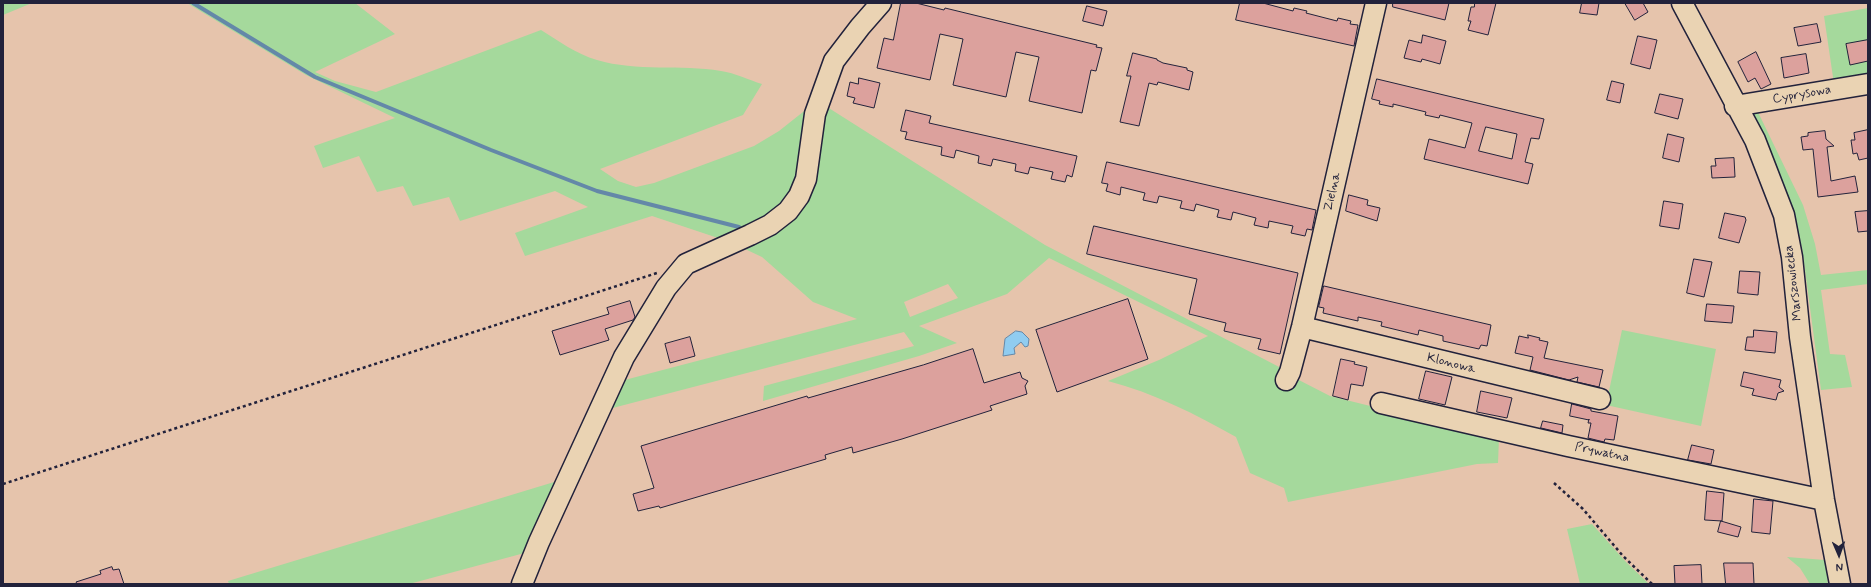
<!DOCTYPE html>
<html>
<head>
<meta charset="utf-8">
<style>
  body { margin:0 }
  #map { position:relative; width:1871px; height:587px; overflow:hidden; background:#e6c4ac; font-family:Mynerve,sans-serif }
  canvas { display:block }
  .frame { position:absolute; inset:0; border:4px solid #22223b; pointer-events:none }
  .north { position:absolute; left:1819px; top:535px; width:40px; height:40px; -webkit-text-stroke:3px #ead3b3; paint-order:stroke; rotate:178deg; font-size:11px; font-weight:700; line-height:16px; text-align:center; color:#22223b }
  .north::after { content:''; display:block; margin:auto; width:14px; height:18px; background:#22223b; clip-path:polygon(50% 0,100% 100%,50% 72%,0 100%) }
</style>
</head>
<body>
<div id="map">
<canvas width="1871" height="587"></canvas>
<div class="frame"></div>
<div class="north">N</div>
</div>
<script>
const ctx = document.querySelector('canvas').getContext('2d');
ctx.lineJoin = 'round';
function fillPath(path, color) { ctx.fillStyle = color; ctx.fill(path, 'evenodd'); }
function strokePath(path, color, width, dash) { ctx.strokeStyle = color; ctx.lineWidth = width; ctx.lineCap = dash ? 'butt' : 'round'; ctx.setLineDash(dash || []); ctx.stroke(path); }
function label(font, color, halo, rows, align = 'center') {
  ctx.font = font + ' Mynerve,sans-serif'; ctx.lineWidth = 3; ctx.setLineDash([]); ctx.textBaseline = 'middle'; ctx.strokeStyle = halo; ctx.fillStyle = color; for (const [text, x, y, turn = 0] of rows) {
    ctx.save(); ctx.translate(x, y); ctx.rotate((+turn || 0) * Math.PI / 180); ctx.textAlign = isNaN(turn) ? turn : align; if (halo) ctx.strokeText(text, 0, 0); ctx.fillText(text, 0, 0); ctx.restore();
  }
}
const green = new Path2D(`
  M3,3H32L3,15Z
  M187,3H355L395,34L315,72L335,81L376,92L541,30C559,41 576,54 597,60C637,72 680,64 721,71C735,73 749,80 762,84L743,115L600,169L618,181L636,187L654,183L754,146L779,131L808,108L824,105L1045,245L1283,369L1293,377L1330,396L1499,438L1498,463L1477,464L1288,502L1284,488L1250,473L1236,437C1195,414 1154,393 1108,381L1159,360L1208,336L1049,258L1007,294L919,326L957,343L919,356L763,401L764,386L914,346L904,332L605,410L617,382L857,319L813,302L762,257L730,242L652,216L525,256L515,233L588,207L555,191L460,221L449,197L413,206L403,186L377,192L359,156L323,168L314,146L395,118L306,75ZM948,284L958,298L910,317L904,302Z
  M1868,8V78L1834,84L1824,16Z
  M1757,110L1803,205L1815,244L1821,275L1868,270V284L1821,290L1830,354L1845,355L1852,387L1821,390L1802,248L1792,208L1750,116Z
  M1622,330L1716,349L1701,426L1606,405Z
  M564,479L532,551L409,584H229L228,581Z
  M1592,524L1626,562L1649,584H1580L1567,529Z
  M1787,557L1825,560L1828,584H1810L1800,568Z`);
const water = new Path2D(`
  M1016,331L1022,332L1029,339L1028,346L1025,347L1021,342L1014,348L1015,354L1003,356L1005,339Z`);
const stream = new Path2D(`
  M193,3L315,77L491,150L597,191L739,227`);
const building = new Path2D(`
  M901,3H916L944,10L945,8L1097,45L1096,47L1102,48L1096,71L1091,70L1082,113L1029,101L1039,57L1016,52L1006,97L953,85L963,39L940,34L930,80L877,68L884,38L893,40Z
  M1240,3H1263L1293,11L1294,8L1307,11L1306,13L1337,21L1338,18L1351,21L1350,24L1358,25L1354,46L1236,20Z
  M1393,3H1449L1445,20L1393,7Z
  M1475,3H1496L1488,35L1468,30L1471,21H1468L1471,7H1474Z
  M1582,3H1599L1597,15L1580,13Z
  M1625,3H1643L1648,12L1635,20Z
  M1087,6L1107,11L1103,26L1083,21Z
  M1817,24L1821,42L1798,46L1794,28Z
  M1423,35L1446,41L1440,64L1422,59L1421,62L1404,58L1409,40L1421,43Z
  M1638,36L1657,40L1650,69L1631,64Z
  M1868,40V61L1850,65L1846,44Z
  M1756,52L1771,84L1761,89L1755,78L1748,82L1738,62Z
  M1133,53L1157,59V60L1163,63L1187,68V70L1193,72L1189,90L1158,82L1157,85L1149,83L1139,126L1120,122L1131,76H1127Z
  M1806,54L1809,73L1784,78L1781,58Z
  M859,78L880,83L874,108L853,103L855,98L847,96L850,82L858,84Z
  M1377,79L1544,119L1539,139L1531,138L1525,162L1533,164L1528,184L1424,159L1429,139L1465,148L1472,123L1440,115L1439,118L1425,115L1426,112L1393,104V107L1379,104L1380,101L1372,99ZM1486,127L1517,134L1512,159L1479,151Z
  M1612,81L1624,84L1620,103L1607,100Z
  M1660,94L1683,99L1678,119L1655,113Z
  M906,110L931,116L929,123L1077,156L1072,177L1067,175L1065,182L1051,179L1053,172L1030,167L1028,174L1015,171L1016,164L993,159L991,166L978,163L979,156L956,150L954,158L941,155L942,147L905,139L907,132L901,131Z
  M1868,130V158L1859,160L1857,153L1853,154L1851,140H1855L1854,133Z
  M1825,131L1826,139L1834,146L1827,147L1831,181L1855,176L1858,192L1818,197L1813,149L1803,150L1801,137L1808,136V133Z
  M1668,134L1684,138L1679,162L1663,158Z
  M1734,158L1735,177L1712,178L1711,166H1716L1715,159Z
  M1107,162L1316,210L1312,230L1307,229L1305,236L1291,233L1293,226L1269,221L1268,228L1254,225L1256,218L1233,212L1231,220L1217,217L1219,210L1196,204L1194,211L1180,208L1182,201L1159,196L1157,203L1143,200L1145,193L1121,187L1120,195L1106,191L1108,184L1102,183Z
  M1349,195L1368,200L1367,205L1380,208L1377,221L1346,211Z
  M1664,201L1683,204L1679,229L1660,226Z
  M1868,211V231L1858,232L1855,212Z
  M1725,213L1745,217L1746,220L1739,243L1719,238Z
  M1094,226L1298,273L1280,354L1258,349L1261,339L1224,331L1226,323L1189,314L1197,279L1087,254Z
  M1694,259L1712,262L1704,297L1687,293Z
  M1740,271L1760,272L1758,295L1738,293Z
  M1324,286L1491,325L1487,346L1481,345L1479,349L1443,341V336L1419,330L1418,335L1381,326L1382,322L1358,317V321L1323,313L1324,308L1319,307Z
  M1128,299L1148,359L1057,392L1036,330Z
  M630,301L635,317L633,320L605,329L609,340L560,355L552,331L609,314L607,308Z
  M1707,304L1734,306L1732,323L1705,321Z
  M1754,330L1777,332L1775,353L1745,350L1747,337H1753Z
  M1528,335L1540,338L1539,340L1548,342L1544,358L1603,370L1599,387L1577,382L1578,377L1569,380L1530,370L1533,357L1515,353L1519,336L1528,338Z
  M690,337L695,356L670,363L665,344Z
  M973,349L984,383L1020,372L1022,378L1028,381L1025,386L1027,394L990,406L992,410L902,439L853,453L852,447L825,455L826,459L660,508L659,506L638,511L633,494L654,488L641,446L807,396L808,398L923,365Z
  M1341,359L1355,362L1354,364L1367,367L1363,386L1351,384L1348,400L1333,396Z
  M1426,371L1452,377L1445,405L1419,399Z
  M1744,372L1781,380L1779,387L1784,391L1778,393L1776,400L1752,395L1754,389L1741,386Z
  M1481,391L1512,398L1507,418L1477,412Z
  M1572,404L1591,409V411L1618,416L1614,440L1605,439L1604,442L1588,438L1591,423H1588L1589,419V420L1570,416Z
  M1543,421L1563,425L1562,433L1541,428Z
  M1692,445L1714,450L1711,464L1688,460Z
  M1707,491L1724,493L1722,521L1705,520Z
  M1754,499L1773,501L1770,534L1752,532Z
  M1721,521L1741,527L1738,537L1718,532Z
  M1724,563H1753L1754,584H1726Z
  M1701,565L1702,584H1675L1674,566Z
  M112,567L113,570L119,569L124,584H77L76,582L101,574L100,571Z`);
const path = new Path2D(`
  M1554,483L1583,509L1623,556L1652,584
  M3,484L657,273`);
const minor = new Path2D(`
  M1682,3L1755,140L1784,215L1792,257L1800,337L1824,500L1840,584
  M1735,106L1868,84
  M1302,327L1600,399
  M1286,380L1290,372L1302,327L1376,3
  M1381,403L1568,446L1824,500
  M522,584L539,542L624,357L666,288L686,264L750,235L770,225L788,211L799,196L806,179L815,114L834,61L860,27L881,3`);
const streetNames = [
  ["Cyprysowa",1802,95,-10],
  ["Zielna",1333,192,-77],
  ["Marszowiecka",1794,283,-97],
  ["Klonowa",1451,364,14],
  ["Prywatna",1602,453,12]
];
fillPath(green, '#a5d99c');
fillPath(water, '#90ccf0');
strokePath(water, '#6488a8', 1);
strokePath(stream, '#6488a8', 4);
fillPath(building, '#dca19d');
strokePath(building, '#22223b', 1);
strokePath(minor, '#22223b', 23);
strokePath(path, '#22223b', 2.5, [3, 3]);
strokePath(minor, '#ead3b3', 20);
label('13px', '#22223b', '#ead3b3', streetNames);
</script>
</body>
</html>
